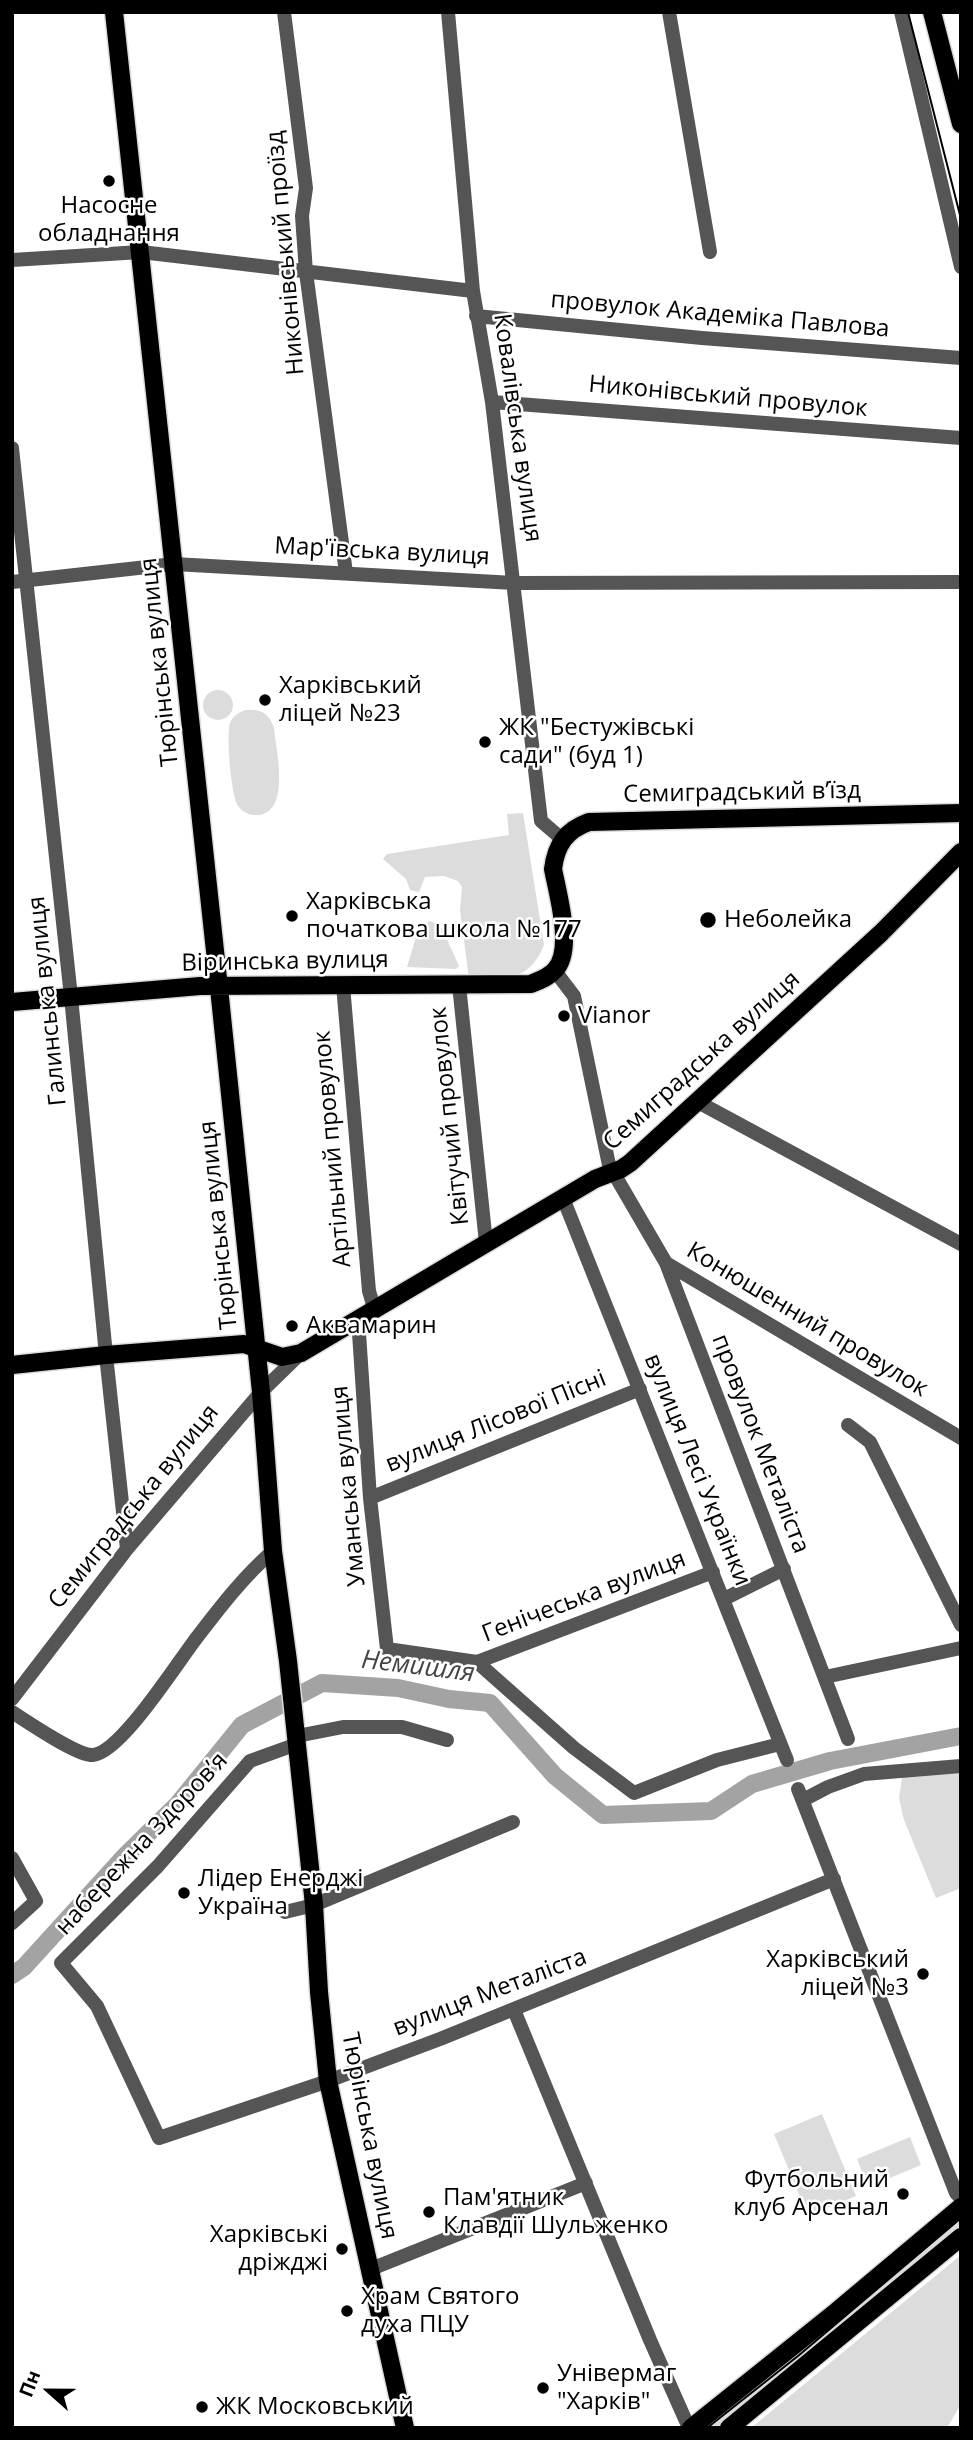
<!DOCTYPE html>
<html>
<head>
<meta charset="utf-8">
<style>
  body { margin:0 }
  #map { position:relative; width:973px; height:2440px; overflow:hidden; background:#fff; font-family:"Open Sans",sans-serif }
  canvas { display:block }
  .frame { position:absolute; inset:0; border:14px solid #000; pointer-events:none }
  .north { position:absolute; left:14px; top:2356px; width:70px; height:70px; -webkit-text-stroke:5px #fff; paint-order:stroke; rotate:291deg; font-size:19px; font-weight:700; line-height:28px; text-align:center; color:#000 }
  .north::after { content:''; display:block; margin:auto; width:24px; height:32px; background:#000; clip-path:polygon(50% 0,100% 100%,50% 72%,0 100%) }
</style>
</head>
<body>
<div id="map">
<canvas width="973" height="2440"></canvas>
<div class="frame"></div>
<div class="north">Пн</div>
</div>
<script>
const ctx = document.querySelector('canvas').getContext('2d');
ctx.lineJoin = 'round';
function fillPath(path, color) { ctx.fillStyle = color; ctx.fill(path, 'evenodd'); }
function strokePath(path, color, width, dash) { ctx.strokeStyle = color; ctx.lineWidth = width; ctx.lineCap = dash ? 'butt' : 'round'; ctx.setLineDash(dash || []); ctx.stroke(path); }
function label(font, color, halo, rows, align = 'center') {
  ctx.font = font + ' "Open Sans",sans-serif'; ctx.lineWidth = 5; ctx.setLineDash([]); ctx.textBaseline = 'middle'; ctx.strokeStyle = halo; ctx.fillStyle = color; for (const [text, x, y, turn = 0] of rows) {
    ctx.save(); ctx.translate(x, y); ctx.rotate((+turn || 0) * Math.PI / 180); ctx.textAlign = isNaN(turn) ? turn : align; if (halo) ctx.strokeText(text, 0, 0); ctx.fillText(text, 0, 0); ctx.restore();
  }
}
const green = new Path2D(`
  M203 705a15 15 0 1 1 30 0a15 15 0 1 1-30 0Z
  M246,710C260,708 270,714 274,728C276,750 291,811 259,815C250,816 241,812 237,804C231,794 226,733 230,723C233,716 239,712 246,710Z
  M523,813L544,945C528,984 505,977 469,979L460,910L462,887L458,881L444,876L425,877L419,892L410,890L406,879L383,859L387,854L509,835L507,814Z
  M430,921L441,926L459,966L456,969L407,967L419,927Z
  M961,1766V1888L936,1898L904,1820L899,1798L903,1771Z
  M822,2114L856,2196L808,2216L774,2134Z
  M910,2137L921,2165L868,2187L857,2159Z
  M961,2214V2228L722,2428H700Z
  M961,2255V2404L947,2428H751Z`);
const river = new Path2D(`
  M12,1975L24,1967L124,1857L178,1804L242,1725L322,1683L398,1688L449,1699L490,1703L555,1776L603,1815L711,1811L752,1784L830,1761L961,1736`);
const minor = new Path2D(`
  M284,12L306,188L302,216L306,272L346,573
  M448,12L473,291L492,402L541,821L562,839
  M669,12L710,252
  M901,12L961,267
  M12,260L141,252L473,291
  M476,316L702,338L961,358
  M492,402L961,438
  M12,448L71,997L106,1355L127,1549
  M12,582L174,564L514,583L961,582
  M555,971L574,996L609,1165L666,1263L848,1739
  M343,985L369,1291L374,1308
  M459,985L486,1243
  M698,1102L961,1244
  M563,1198L787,1760
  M666,1263L961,1438
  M358,1318L370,1498L387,1649L477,1662L713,1572
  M848,1425L870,1442L961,1625
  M370,1498L640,1389
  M724,1599L784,1569
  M477,1662L574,1748L634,1793L717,1760L780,1744
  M825,1677L961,1648
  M12,1699L127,1549L261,1392L301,1353
  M12,1712C28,1722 77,1756 93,1755C121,1753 179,1660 198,1636C221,1606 245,1575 273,1551
  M297,1736L343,1727H402L447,1740
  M297,1744L250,1761L158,1866L61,1963L97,2006L159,2138L328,2081L440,2039L834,1879
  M798,1789L956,2193L961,2198
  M803,1800L828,1787L864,1774L961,1766
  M12,1858L36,1901L12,1923
  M285,1912L314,1905L513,1822
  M514,2010L650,2340L689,2428
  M371,2269L586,2183`);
const major = new Path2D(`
  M114,12L219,988L261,1392L273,1551L288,1661L314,1905L319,1992L328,2081L405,2428
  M932,12L961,124
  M12,1002L200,986L531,984C540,980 549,977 555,970C574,950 558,895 553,869C556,845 566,830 589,822L961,813
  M12,1365L106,1355L244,1344L282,1357L301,1353L595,1179L621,1169L630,1163L881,933L961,852
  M691,2428L837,2311L961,2207
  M729,2428L961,2237`);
const tram = new Path2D(`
  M908,12L961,219
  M12,1004L202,988L533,986C615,961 512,859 584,826L961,814
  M707,2428L798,2356L961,2218`);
const markers = [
  [109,181,7,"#000"],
  [265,700,7,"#000"],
  [485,742,7,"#000"],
  [292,916,7,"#000"],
  [708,920,9,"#000"],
  [564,1016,7,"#000"],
  [292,1326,7,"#000"],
  [184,1893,7,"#000"],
  [923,1974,7,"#000"],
  [903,2194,7,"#000"],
  [429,2212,7,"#000"],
  [342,2249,7,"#000"],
  [347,2311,7,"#000"],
  [543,2388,7,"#000"],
  [202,2407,7,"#000"]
];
const poiNames = [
  ["Насосне",109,206,"center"],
  ["обладнання",109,234,"center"],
  ["Харківський",279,686],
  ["ліцей №23",279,714],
  ["ЖК \"Бестужівські",499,728],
  ["сади\" (буд 1)",499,756],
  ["Харківська",306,902],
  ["початкова школа №177",306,930],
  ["Неболейка",724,920],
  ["Vianor",578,1016],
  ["Аквамарин",306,1326],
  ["Лідер Енерджі",198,1879],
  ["Україна",198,1907],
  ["Харківський",909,1960,"right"],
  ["ліцей №3",909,1988,"right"],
  ["Футбольний",889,2180,"right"],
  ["клуб Арсенал",889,2208,"right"],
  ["Пам'ятник",443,2198],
  ["Клавдії Шульженко",443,2226],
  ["Харківські",328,2235,"right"],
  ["дріжджі",328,2263,"right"],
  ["Храм Святого",361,2297],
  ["духа ПЦУ",361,2325],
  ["Універмаг",557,2374],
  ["\"Харків\"",557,2402],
  ["ЖК Московський",216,2407]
];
const streetNames = [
  ["Никонівський проїзд",286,253,-95],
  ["провулок Академіка Павлова",720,315,5],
  ["Никонівський провулок",728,397,5],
  ["Ковалівська вулиця",517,428,82],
  ["Мар'ївська вулиця",382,552,3],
  ["Тюрінська вулиця",160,662,-96],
  ["Семиградський в’їзд",742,793,-1],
  ["Віринська вулиця",285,962,-1],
  ["Галинська вулиця",48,1001,-96],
  ["Семиградська вулиця",702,1061,-42],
  ["Квітучий провулок",450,1116,-96],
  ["Артільний провулок",333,1149,-95],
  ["Тюрінська вулиця",219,1225,-96],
  ["Конюшенний провулок",807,1320,31],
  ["вулиця Лісової Пісні",496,1422,-22],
  ["провулок Металіста",760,1444,69],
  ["вулиця Лесі Українки",697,1470,68],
  ["Уманська вулиця",349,1486,-95],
  ["Семиградська вулиця",134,1507,-51],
  ["Генічеська вулиця",584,1597,-21],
  ["набережна Здоров’я",142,1844,-47],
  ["вулиця Металіста",490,1993,-21],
  ["Тюрінська вулиця",369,2136,79]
];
const waterNames = [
  ["Немишля",418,1667,7]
];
fillPath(green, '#dcdcdc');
strokePath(river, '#a3a3a3', 18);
strokePath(major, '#dbdbdb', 21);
strokePath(minor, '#555', 14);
strokePath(major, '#000', 18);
strokePath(tram, '#000', 2);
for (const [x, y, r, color] of markers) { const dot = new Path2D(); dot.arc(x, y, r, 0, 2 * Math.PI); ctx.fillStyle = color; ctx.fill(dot); strokePath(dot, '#fff', 2.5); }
label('24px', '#000', '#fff', poiNames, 'left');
label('24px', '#000', '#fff', streetNames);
label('italic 26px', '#444', '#fff', waterNames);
</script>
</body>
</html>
